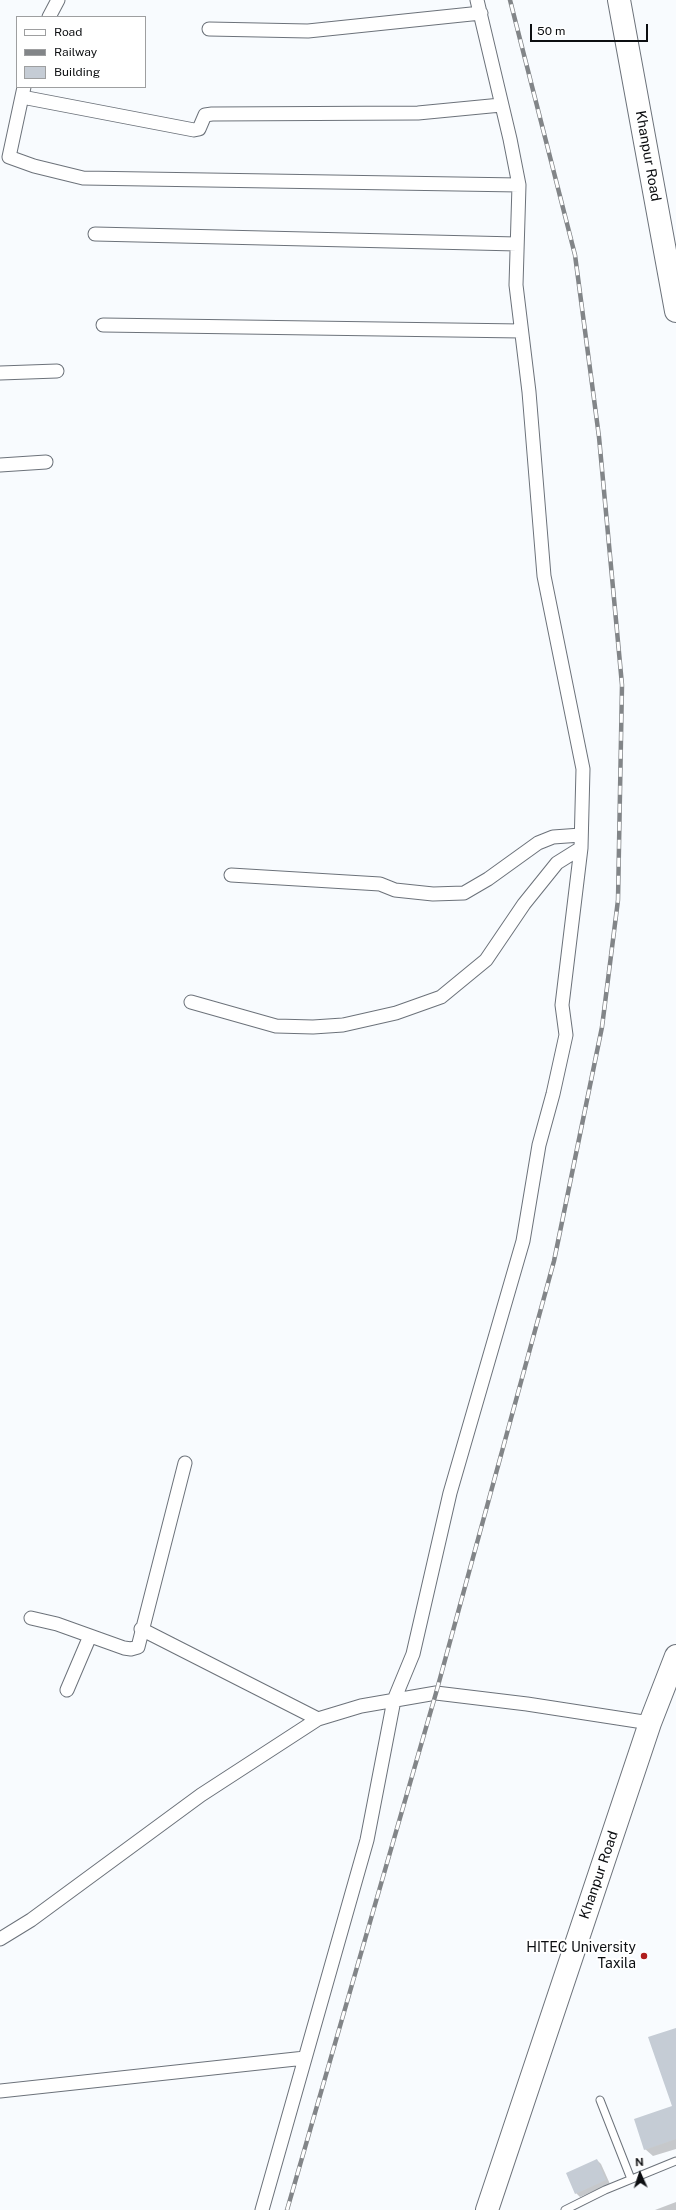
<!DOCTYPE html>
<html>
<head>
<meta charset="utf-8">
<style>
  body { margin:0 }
  #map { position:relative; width:676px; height:2210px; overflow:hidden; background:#f8fbfe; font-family:"Public Sans",sans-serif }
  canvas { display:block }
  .legend { position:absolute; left:16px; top:16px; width:130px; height:72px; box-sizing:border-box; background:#fff; border:1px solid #9e9fa0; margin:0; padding:5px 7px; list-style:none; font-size:12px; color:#0c0e11 }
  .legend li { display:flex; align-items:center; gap:8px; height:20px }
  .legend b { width:20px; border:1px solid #9e9fa0 }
  .north { position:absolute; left:620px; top:2154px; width:40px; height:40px; -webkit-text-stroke:3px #fff; paint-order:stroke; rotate:357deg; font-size:11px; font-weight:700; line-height:16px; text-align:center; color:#0c0e11 }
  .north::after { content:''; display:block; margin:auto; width:14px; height:18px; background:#0c0e11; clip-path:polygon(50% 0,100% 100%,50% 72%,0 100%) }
  .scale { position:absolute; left:530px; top:24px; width:118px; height:18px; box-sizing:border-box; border:2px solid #0c0e11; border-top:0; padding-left:5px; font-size:12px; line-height:14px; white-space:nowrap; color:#0c0e11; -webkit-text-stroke:3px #fff; paint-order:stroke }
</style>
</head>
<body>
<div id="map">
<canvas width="676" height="2210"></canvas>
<ul class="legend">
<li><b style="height:5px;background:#fff"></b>Road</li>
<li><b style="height:5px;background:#828588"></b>Railway</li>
<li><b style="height:11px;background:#c5ccd5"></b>Building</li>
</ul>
<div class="north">N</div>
<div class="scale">50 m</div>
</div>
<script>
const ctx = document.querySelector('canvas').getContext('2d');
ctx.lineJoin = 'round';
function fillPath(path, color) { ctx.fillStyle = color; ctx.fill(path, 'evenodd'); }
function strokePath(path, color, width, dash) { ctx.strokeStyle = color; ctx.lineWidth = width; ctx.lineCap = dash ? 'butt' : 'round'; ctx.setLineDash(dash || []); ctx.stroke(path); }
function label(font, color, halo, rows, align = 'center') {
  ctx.font = font + ' "Public Sans",sans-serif'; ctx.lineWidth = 4; ctx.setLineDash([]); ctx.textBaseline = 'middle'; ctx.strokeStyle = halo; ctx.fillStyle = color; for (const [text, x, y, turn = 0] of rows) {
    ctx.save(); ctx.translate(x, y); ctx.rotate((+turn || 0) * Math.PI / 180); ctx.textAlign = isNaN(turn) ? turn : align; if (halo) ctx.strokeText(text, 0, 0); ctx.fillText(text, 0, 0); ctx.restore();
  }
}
const shadow = new Path2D(`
  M676,2029V2149L653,2156L645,2149L673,2107Z
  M597,2160L601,2164L610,2184L580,2197L576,2193Z
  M676,2202V2210H655Z`);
const building = new Path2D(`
  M676,2028V2139L644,2150L634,2119L672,2106L648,2037Z
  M597,2159L606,2180L575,2194L566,2173Z`);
const lane = new Path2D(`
  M600,2100L631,2179
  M565,2210L605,2190L676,2161`);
const street = new Path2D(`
  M49,17L58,0
  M209,29L308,31L481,13
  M24,87L9,157L34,166L83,178L519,185
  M22,97L194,130L199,129L205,115L212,114L418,113L501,105
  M95,234L517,244
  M103,325L521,331
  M0,373L57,371
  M0,465L46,462
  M231,875L380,884L395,890L433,894L464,893L488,879L538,843L553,837L581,835
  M191,1002L276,1026L313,1027L343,1025L396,1013L441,997L486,960L524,904L557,863L581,848
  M31,1618L57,1624L124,1648L131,1649L138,1647L185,1463
  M141,1629L318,1719
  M67,1690L90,1636
  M0,1939L31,1920L201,1795L318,1719L361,1706L436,1693L527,1704L650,1723
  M0,2091L305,2058
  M262,2210L367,1840L394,1700L413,1654L450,1493L523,1241L539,1145L553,1094L566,1035L562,1005L581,848L583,769L544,576L529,392L516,285L519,185L510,139L477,0`);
const highway = new Path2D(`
  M619,0L676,311
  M487,2210L650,1723L676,1656`);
const rail = new Path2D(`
  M287,2210L436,1693L554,1261L602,1027L618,900L622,685L599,437L575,255L510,0`);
const markers = [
  [644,1956,4,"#af1d1d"]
];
const streetNames = [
  ["Khanpur Road",648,156,80],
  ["Khanpur Road",599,1875,-71]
];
const poiNames = [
  ["HITEC University",636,1948],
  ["Taxila",636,1964]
];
fillPath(shadow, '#0003');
fillPath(building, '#c5ccd5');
strokePath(lane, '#6c727a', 9);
strokePath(street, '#6c727a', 15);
strokePath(highway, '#6c727a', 24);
strokePath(lane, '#fff', 7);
strokePath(street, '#fff', 13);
strokePath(highway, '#fff', 22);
strokePath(rail, '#828588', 4.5);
strokePath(rail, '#fff', 3, [9]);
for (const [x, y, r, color] of markers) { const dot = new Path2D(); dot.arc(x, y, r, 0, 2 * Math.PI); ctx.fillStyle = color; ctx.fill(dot); strokePath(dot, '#fff', 1.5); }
label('14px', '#0c0e11', '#fff', streetNames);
label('14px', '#0c0e11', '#fff', poiNames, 'right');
</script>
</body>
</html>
